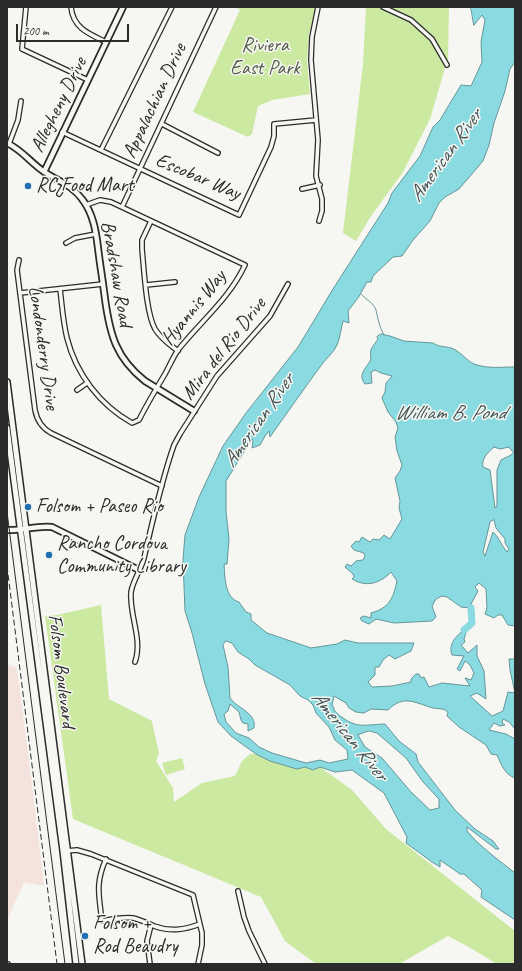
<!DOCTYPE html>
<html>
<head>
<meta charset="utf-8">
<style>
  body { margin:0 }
  #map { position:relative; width:522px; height:971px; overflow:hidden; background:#f6f6f2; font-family:Caveat,sans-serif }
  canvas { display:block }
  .frame { position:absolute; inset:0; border:8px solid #2b2b2b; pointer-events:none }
  .scale { position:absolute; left:16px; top:24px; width:113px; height:18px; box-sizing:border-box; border:2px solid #2b2b2b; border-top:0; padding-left:5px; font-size:12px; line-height:14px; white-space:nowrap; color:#2b2b2b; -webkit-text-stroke:3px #f6f6f2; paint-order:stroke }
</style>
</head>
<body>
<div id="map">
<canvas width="522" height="971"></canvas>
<div class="frame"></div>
<div class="scale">200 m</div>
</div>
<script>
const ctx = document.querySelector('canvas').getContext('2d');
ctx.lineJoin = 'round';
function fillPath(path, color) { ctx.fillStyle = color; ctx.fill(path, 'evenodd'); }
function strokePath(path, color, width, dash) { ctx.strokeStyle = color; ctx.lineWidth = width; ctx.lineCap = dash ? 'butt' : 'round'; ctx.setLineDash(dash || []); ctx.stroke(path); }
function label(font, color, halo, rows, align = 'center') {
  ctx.font = font + ' Caveat,sans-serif'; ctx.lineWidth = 3; ctx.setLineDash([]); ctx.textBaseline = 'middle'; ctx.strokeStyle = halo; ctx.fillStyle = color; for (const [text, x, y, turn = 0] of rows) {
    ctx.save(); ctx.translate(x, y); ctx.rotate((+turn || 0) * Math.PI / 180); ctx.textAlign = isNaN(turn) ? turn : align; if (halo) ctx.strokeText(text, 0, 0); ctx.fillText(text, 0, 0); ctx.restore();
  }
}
const built = new Path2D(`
  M7,664L17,668L33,792L44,886L24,882L7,921Z`);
const green = new Path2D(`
  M235,7H316L309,34L307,60L310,94L272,100L258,106L252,134L248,137L193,112L240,10Z
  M366,7H449L448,58L430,119L403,172L371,216L356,241L343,233L363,64Z
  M101,605L109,699L152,721L159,754L156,761L173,788L174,802L202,783L235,776L242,761L250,754H256L270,761L297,769L305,767L313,770L320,767L352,790L386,829L515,931V964H497L467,946L448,936L399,964H316L285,941L261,897L73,819L45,616L57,615Z
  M182,758L185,769L166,775L162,763Z`);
const water = new Path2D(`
  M471,7H515V62L510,69L505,91L494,123L489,145L483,161L459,189L445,197L439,203L430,221L413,240L402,256L393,257L373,276L371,282H367L358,298L348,311L349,323L343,321C341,329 340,338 337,345C333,354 325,359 320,367C303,390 287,413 270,437L269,431L265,436L260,445L252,448L253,441L252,439L226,481V511L229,539L227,564H224C225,575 224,598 239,602L246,612L251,614V620L267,633L311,648L337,644L345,640L358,643H414L411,651L395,659L389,655L383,660L379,667H375V675L368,682L372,687L392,686L411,682V679L416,674H419L421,678L424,677L429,687L442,683L470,686L465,678L471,680L474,673L470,665L465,661L460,671L457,669L464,656L452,655C448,644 456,636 464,630L466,633L464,639L465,642L461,645L468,653L477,645V656L484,671L486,699L477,693L470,696L492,716L503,711L508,692L515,693L510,670L509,659H515V729L509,722L503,719L502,723L505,725L500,726L494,723L489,730L506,734L515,739V778C505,775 501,764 497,755L491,754L486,745L459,727L447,716L448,712C444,708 438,709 433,708C415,703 404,694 388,710L371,709L364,713L356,712L349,708L346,703L334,696L332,705L334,708V710C339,716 350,724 359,725C367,726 377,724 385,724L399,741L416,754L418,762L455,810L475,829L493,841L499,849H496L467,827V831L476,841L492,855L515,873V920L481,897L482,890L464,874H460L440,860V867L432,862L406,843L407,837L384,793L352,770L335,772L320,767L313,770L305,767L297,769L270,761L256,754L231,736L218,722L205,684L192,633L185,611L183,560L185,535L199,497L223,446L246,413L298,347L333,289L388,203L392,193L420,156L433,127L440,120L461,85L471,86L482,62L481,42L485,20L482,15L474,25ZM226,641L232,643L238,652L249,659L255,665L290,685L300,696L308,700L313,705L316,713L329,727L335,740L347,750L348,759L329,763L320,760L306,763L272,753L259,747L249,738L236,733L226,722L224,714L228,711L230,704L239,712L241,720L243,723L248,724V731L254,728C257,713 238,709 230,698L228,667L223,645ZM369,731L377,733L406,758L423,782L439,799V808L430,810L411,792L382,758L365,747L358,735Z
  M381,334L390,336L404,341L433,343C439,347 444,346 451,348C459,350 467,361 474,364C487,369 502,367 515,367V626L508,625L502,615H498L494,618L485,614L487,608L486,589L479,583L475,587L478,591L471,604V608L461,607L447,597L442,596L436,599L432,606L436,617L432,621L394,623L376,619L369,624L362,621L360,618L364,616L371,618V613C389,608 393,599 397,581L391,572C381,583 366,588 352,579L354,577L353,574L345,567L347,564L351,566L356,561L363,560L365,556L364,553L354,550L351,546L356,541L359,542L362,537L370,542L373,539L379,540L384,535L390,539L402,519L399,508L400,501L395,478L400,471L402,465L397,451L395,437L398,428L396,422L388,412L382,398L385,392L386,383L392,376L381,373L375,370L371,372L372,383L365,384C357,374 367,368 371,359C369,348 373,347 378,339L377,337ZM494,447L500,449L509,447L511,450L514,452L511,455L501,460L497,470V506L495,508L490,470L483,467C481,459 488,452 494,447ZM494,520L496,528L505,539V543L509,549L507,552C501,545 499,537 493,532L485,556L483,552L490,522Z`);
const stream = new Path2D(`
  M361,294C365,299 374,303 376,310C378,319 379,326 384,335`);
const river = new Path2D(`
  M464,630L472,623L471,608`);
const minor = new Path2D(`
  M26,7L22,49L88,80
  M71,7C73,28 89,34 106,42
  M318,7L312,37L311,60L318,140L316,176L322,199V211L319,221
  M383,7L411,20L432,39L447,65
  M162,124L218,153
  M62,132L239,215L271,147L274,136V124L316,120
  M9,144L18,120L21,101
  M101,150L172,7
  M302,189L320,185
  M59,194L66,183
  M122,207L216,7
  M151,221L142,240V249C144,269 146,313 155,329C161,339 169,344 178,351
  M66,243L75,238L96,234
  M19,260L17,270L35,410C37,421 42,428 51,433L162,486
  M146,285L175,282
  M60,289C62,305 63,322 67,338C76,374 100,405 132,423L139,420C147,404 156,389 165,374C170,365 172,359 178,350C201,321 229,299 245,265L111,202L100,200L86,205
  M20,293L103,284
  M77,390L87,383
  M135,662C143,639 129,615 131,592C133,580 141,570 144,558C153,520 161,482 174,445L180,434L217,376L270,316L288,284
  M66,851L77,850L91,854L193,895L202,933V945L198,964
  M106,859C95,883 99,896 102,921C112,919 123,917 133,918C141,920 147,923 154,926C170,932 184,930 200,924
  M238,891L244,917L249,931L265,964
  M7,964H8
  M150,964L147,941L151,925`);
const tertiary = new Path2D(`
  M7,143C22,150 30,162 43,171C57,181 71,184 82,199C93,213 96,231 98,248C100,265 103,282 105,299C110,335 116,358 145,381L194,411
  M44,172L123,7
  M7,530C22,531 37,525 52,527L139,570`);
const secondary = new Path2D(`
  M7,382L82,964
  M7,428L63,851L76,964`);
const tram = new Path2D(`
  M7,512L65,964`);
const rail = new Path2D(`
  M7,566L57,964`);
const markers = [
  [28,186,4,"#1f6fb2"],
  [28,507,4,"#1f6fb2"],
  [49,555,4,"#1f6fb2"],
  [85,936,4,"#1f6fb2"]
];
const parkNames = [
  ["Riviera",265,46],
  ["East Park",265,69]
];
const streetNames = [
  ["Appalachian Drive",155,101,-65],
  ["Allegheny Drive",59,105,-64],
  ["Escobar Way",198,177,23],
  ["Bradshaw Road",116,274,80],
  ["Hyannis Way",194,308,-51],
  ["Londonderry Drive",43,348,82],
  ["Mira del Rio Drive",224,349,-52],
  ["Folsom Boulevard",61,671,83]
];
const poiNames = [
  ["RC Food Mart",36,186],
  ["Folsom + Paseo Rio",36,507],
  ["Rancho Cordova",57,544],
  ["Community Library",57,567],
  ["Folsom +",93,924],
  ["Rod Beaudry",93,947]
];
const waterNames = [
  ["American River",446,156,-54],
  ["William B. Pond",450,413],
  ["American River",259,421,-55],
  ["American River",349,736,51]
];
fillPath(built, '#f4e2dd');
fillPath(green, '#cbe9a1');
fillPath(water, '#8adbe1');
strokePath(water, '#649598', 1);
strokePath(stream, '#649598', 1);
strokePath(river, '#8adbe1', 7);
strokePath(minor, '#2b2b2b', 6);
strokePath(tertiary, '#2b2b2b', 8);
strokePath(secondary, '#2b2b2b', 8);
strokePath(minor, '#f6f6f2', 3.5);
strokePath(tertiary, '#f6f6f2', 4.5);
strokePath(secondary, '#f6f6f2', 5);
strokePath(tram, '#2b2b2b', 1);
strokePath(rail, '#2b2b2b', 1, [6, 3]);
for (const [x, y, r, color] of markers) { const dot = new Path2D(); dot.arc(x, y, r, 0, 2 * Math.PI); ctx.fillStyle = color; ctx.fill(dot); strokePath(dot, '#f6f6f2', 1.5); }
label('20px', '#535a48', '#f6f6f2', parkNames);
label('20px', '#2b2b2b', '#f6f6f2', streetNames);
label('20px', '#2b2b2b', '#f6f6f2', poiNames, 'left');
label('italic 21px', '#435758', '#f6f6f2', waterNames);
</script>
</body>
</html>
